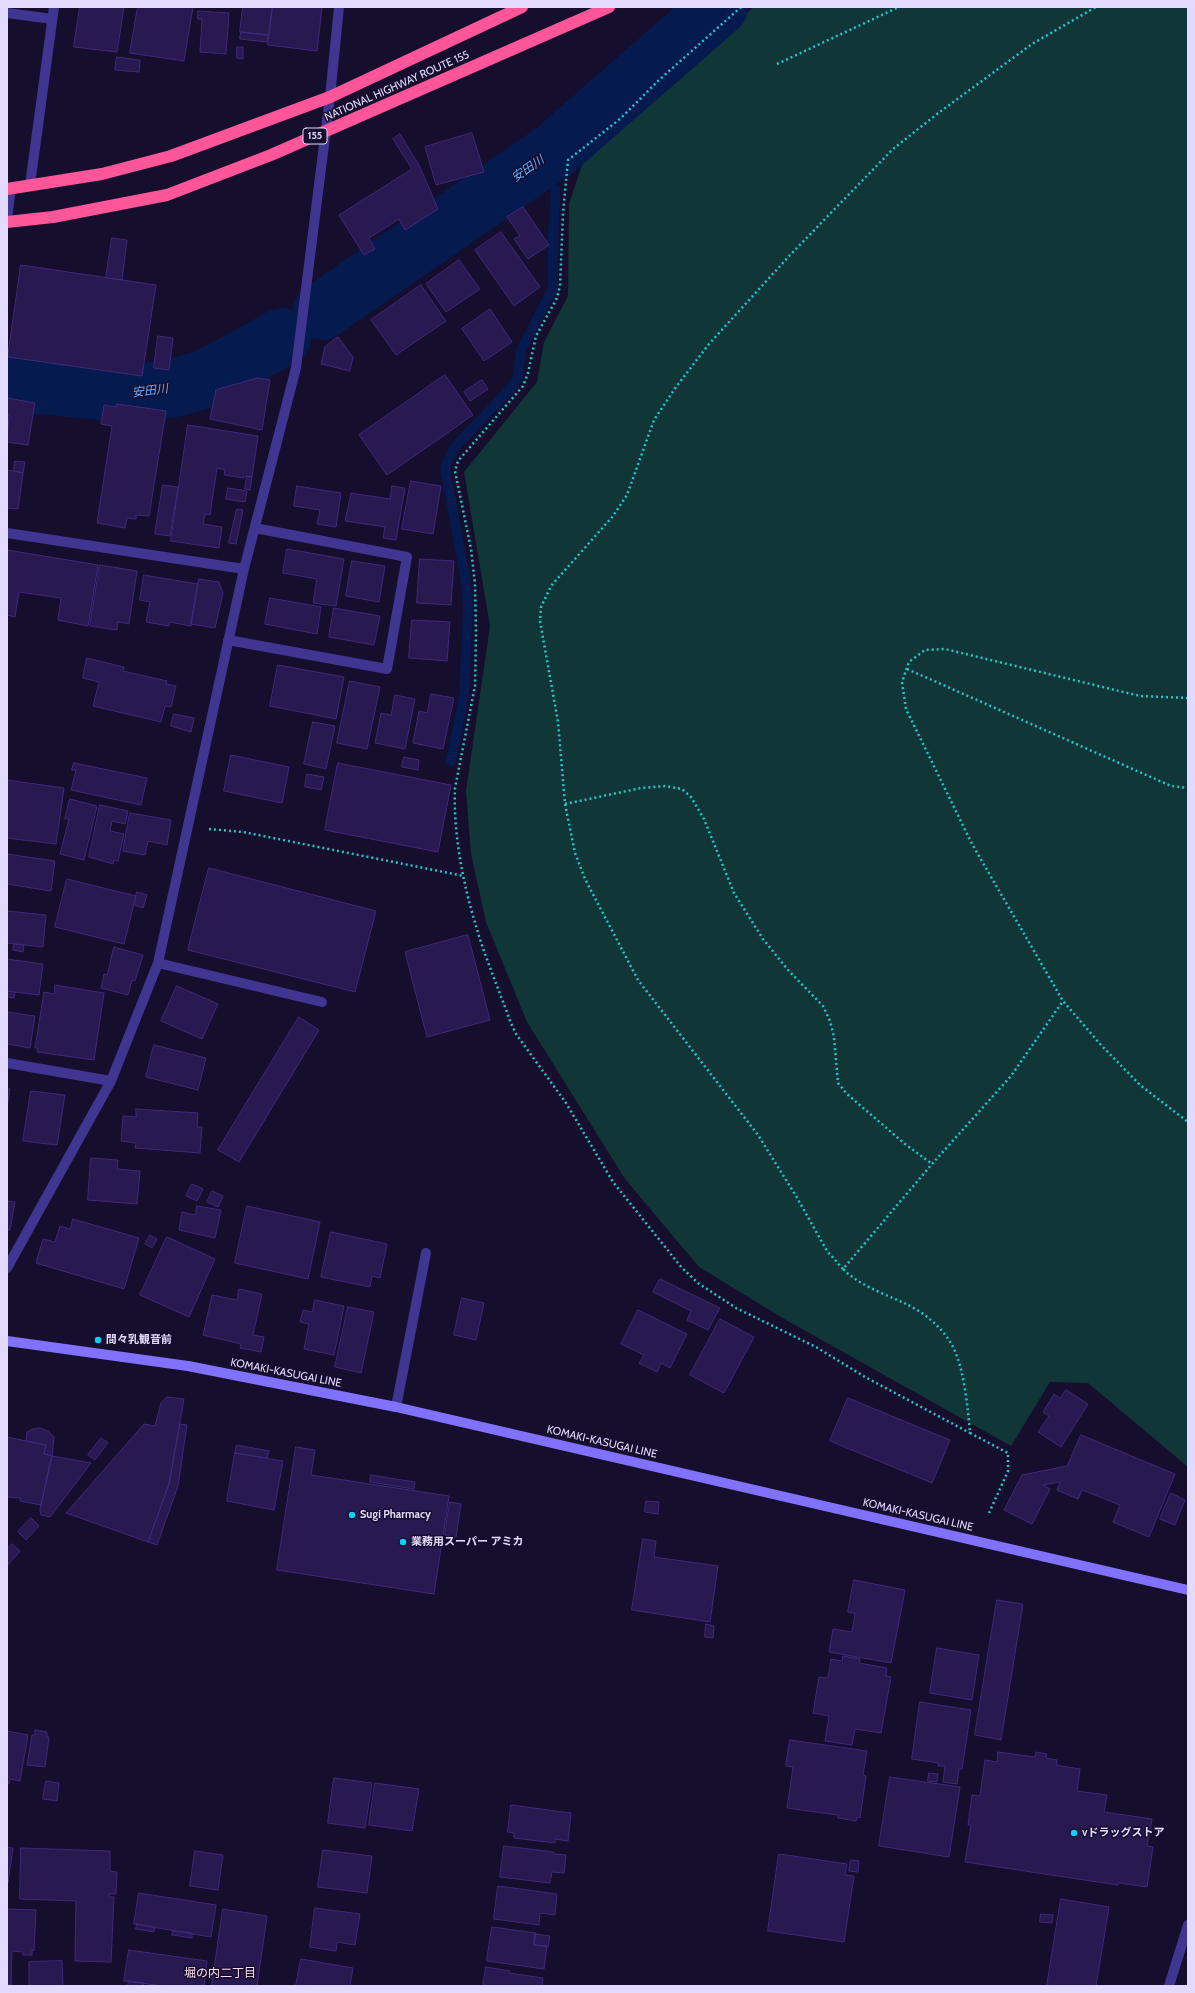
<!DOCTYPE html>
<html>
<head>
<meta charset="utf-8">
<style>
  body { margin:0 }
  #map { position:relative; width:1195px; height:1993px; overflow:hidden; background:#160e2d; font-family:Cabin,sans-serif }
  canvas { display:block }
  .frame { position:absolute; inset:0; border:8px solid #e2daff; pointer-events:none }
</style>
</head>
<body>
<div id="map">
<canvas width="1195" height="1993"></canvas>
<div class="frame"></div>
</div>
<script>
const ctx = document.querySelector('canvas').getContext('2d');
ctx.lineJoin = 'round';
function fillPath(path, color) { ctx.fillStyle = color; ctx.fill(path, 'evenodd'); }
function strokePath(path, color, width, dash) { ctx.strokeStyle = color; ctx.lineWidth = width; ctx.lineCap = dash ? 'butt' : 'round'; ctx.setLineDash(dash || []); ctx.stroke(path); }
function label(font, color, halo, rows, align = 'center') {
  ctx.font = font + ' Cabin,"Noto Sans JP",sans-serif'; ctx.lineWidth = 3; ctx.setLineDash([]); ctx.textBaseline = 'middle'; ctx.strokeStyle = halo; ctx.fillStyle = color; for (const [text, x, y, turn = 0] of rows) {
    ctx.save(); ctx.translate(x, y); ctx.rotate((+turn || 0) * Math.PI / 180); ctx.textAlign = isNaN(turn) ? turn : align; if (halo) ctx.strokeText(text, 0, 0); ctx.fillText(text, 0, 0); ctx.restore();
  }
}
const green = new Path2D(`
  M756,7H1188V1467L1088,1383L1050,1382L1011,1446L786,1320L699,1267L625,1179L527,1022L486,922L471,854L466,791L490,626L464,472L537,382L544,342L568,296L569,204L583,162L702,58L751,9Z`);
const stream = new Path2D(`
  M451,761L464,696L468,607L465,576L445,468L454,448L513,386L518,378L521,350L553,288V234L556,190`);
const river = new Path2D(`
  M322,311L554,151L719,7
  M7,382L131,394L170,389L206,379L282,337`);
const building = new Path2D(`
  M80,7H124L117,52L74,47Z
  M138,7H193L184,61L130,53Z
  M243,7H272L269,35L240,32Z
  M273,7H322L317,51L268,45Z
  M198,11L229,13L226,54L200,52L202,19H198Z
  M241,32L268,35L267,42L240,39Z
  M237,47H243V59L237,58Z
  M117,57L140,60L139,72L115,70Z
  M472,133L484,172L436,185L425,147Z
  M400,134L419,165L438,209L405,230L399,219L369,238L375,249L364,255L339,215L412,169L393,139Z
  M523,207L549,245L528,259L514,239L520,236L507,217Z
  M501,232L540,287L514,306L475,250Z
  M112,238L127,240L122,280L106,278Z
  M459,260L480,289L446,312L426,284Z
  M21,265L156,285L142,376L8,357Z
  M421,285L446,321L396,355L371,320Z
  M490,309L512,342L484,361L462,329Z
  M158,336L173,338L169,370L154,368Z
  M338,337L353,357L350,371L321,364L325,347Z
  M445,375L473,415L387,475L359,435Z
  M258,378L270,380L262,430L210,419L216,390Z
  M482,380L488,389L470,401L464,392Z
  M7,398L35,403L28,445L7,442L9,415H7Z
  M117,404L166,411L149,516L136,515V519L127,518L125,528L97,523L112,426L101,424L104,405L116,407Z
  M188,425L258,436L252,477L244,476V478L224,475L225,470L217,468L210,515L205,514L203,524L222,527L219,548L171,541Z
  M15,461L25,462L23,473L14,471Z
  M7,470L23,473L18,509L7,508Z
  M247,476L252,477L250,490L245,489Z
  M411,481L441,486L433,534L402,529Z
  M163,485L178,487L170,536L155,534Z
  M297,486L341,493L336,527L317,524L320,510L294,506Z
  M392,486L405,488L396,540L383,538L385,527L345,521L351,493L390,499Z
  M228,488L247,491L245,502L226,499Z
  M237,509L243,510L236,544L229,543Z
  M287,549L344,559L336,606L313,603L317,579L283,573Z
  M7,550L98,565L88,626L58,620L61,598L19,592L15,617L7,615Z
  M420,559L454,561L451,605L417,603Z
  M352,561L385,566L379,602L346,596Z
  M100,565L137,571L129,624L118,622L117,630L90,626Z
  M144,575L198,584L191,626L169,622V626L146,622L150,602L140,600Z
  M199,579L219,582L223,593L215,628L191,624Z
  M270,598L321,607L317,634L265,624Z
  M334,608L380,616L374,645L329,637Z
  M412,620L450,622L447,661L409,658Z
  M87,658L124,667L123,671L167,681L166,684L176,686L171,707L165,706L161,722L93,706L99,682L83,678Z
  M278,665L344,677L336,719L270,706Z
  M350,681L380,687L367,749L337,743Z
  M431,694L454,698L443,749L413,743L419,711L427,713Z
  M395,695L415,699L405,749L375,743L381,713L391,715Z
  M174,714L194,718L191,732L171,726Z
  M313,722L335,726L326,769L304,764Z
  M231,755L289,767L282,803L224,791Z
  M404,757L419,760L418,770L402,767Z
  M74,763L147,778L141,805L71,790L76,770H72Z
  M338,763L451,785L438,852L325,830Z
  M307,774L324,777L321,790L305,787Z
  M7,780L64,788L56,844L7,838Z
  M70,799L97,806L84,860L60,854L69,819H65Z
  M100,805L128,811L125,824L112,821L110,831L124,834L118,861L114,860L113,864L89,857Z
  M130,813L171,820L167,845L148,841L145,855L123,851Z
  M7,854L55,861L51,891L7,884Z
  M209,868L376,911L355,992L188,950Z
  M67,879L136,896L124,944L55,927Z
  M137,892L147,895L143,908L134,905Z
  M7,911L46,915L43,947L7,943Z
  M468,935L490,1020L427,1037L405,952Z
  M14,944L24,945L23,952L13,950Z
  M114,947L143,955L135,981L132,980L128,995L101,988L104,974L107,975Z
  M7,959L43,964L39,995L7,991Z
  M55,985L104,993L94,1060L37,1052L38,1048H35L44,992L54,994Z
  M177,986L218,1004L202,1039L161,1021Z
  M7,991L15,992L14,998L7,997Z
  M7,1012L35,1016L30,1048L7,1044Z
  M299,1017L319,1030L239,1162L218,1150Z
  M154,1045L206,1058L198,1090L146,1077Z
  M7,1089H10L7,1108Z
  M31,1091L65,1095L57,1145L23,1141Z
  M136,1109L198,1113L197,1127H202L200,1153L135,1148L136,1143L121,1141L123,1116L136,1117Z
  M91,1158L118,1160L117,1169L140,1171L137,1204L88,1200Z
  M192,1184L203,1189L197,1201L186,1196Z
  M212,1191L223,1196L218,1207L207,1202Z
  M7,1201L15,1202L10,1230H7Z
  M197,1206L221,1210L215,1238L179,1230L182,1212L195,1215Z
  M247,1206L320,1222L308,1279L235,1263Z
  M73,1219L139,1238L124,1289L36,1263L43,1239L55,1242L60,1226L70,1229Z
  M331,1232L387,1244L380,1278L372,1276L370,1287L321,1277Z
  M150,1235L157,1239L152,1248L145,1244Z
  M167,1237L215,1259L189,1317L140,1295Z
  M660,1279L720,1308L708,1330L687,1320L691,1311L653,1292Z
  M239,1289L262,1294L253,1335L264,1337L261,1352L240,1348L241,1344L203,1335L212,1295L237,1300Z
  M462,1298L484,1303L476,1340L454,1335Z
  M315,1300L344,1306L334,1355L304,1349L309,1324L300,1322L303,1310L312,1312Z
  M348,1307L374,1312L361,1373L335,1367Z
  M638,1310L687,1334L670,1368L661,1363L657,1372L639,1363L644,1355L621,1344Z
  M720,1319L754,1337L724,1393L690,1375Z
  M1066,1390L1088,1404L1061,1447L1038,1432L1049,1416L1043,1412L1054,1394L1060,1398Z
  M167,1397L184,1399L169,1484L148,1542L66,1513L144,1424L155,1426L161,1403Z
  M848,1398L950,1440L932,1483L830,1441Z
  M180,1424L187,1425L178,1486L157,1545L148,1542L169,1484Z
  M41,1428L49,1432L54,1437L52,1456L44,1454L46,1445L26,1441L27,1432L33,1429Z
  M1081,1435L1175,1474L1149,1537L1113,1522L1120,1505L1082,1490L1078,1499L1057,1490L1060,1482L1043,1485L1050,1489L1032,1524L1004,1510L1022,1475L1067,1466Z
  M7,1437L46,1445L44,1454L52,1456L41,1505L20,1501V1498L7,1497Z
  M101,1438L108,1443L95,1460L88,1455Z
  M237,1445L269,1451L267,1458L235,1453Z
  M296,1447L315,1450L311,1475L449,1496L434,1594L277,1570Z
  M235,1453L283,1461L274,1510L227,1501Z
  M52,1456L91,1463L50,1517L41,1515L40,1510Z
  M371,1475L415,1482L414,1489L370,1482Z
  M1171,1493L1185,1500L1175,1525L1160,1519Z
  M646,1501L659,1502L658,1514L645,1512Z
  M450,1502L461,1504L456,1537L445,1535Z
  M31,1518L39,1526L26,1540L18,1532Z
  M643,1539L656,1541L654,1557L718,1566L710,1622L632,1610Z
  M12,1544L20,1551L7,1566V1549Z
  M854,1580L905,1590L891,1663L829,1652L833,1629L852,1632L855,1613L848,1612Z
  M997,1600L1023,1604L1001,1740L975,1735Z
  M706,1624L714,1626L713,1638L705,1637Z
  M937,1648L979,1655L972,1700L930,1693Z
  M843,1656L860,1659L859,1663L887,1668L886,1676L891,1677L881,1733L855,1729L852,1745L825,1741L829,1716L813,1713L819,1677L828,1678L831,1659L842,1661Z
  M920,1702L971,1710L962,1769H959L957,1784L943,1782L945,1766H938L939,1763L912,1759Z
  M35,1730L47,1732V1737H49L45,1767L27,1765L32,1735H35Z
  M7,1731L28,1735L20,1781L10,1779L9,1784L7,1783Z
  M790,1740L867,1751L863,1775L866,1776L860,1818L857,1817L856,1821L838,1818V1815L787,1808L793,1767L786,1766Z
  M998,1752L1035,1757L1036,1752L1047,1754L1046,1758L1057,1760L1056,1765L1080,1769L1077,1791L1107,1795L1104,1812L1152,1819L1147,1846L1153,1847L1147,1887L1119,1883L1118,1885L965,1862L971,1825H968L972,1795L980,1796L985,1760L997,1762Z
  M929,1773L938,1774L937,1782L928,1781Z
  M890,1777L960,1787L949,1857L879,1846Z
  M334,1778L372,1783L365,1828L328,1823Z
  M46,1781L59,1783L57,1801L43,1799Z
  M375,1783L419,1789L412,1831L369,1825Z
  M511,1805L571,1813L568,1841L555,1839V1843L514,1838V1833L508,1832Z
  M504,1846L554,1852V1854L566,1855L564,1873L552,1872L550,1883L500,1877Z
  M7,1847L13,1848L8,1883H7Z
  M21,1848L110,1851V1871L117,1872L116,1894H109V1897H114L111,1962L75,1961L76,1901L20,1899Z
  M323,1850L372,1856L367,1893L318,1887Z
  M195,1851L223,1855L218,1890L190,1886Z
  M779,1854L847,1864L845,1875L854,1876L844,1942L768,1931Z
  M851,1860L859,1861L858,1872L849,1871Z
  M498,1886L557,1894L555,1915L540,1913L539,1925L494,1919Z
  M139,1893L216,1905L211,1937L134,1924Z
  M1061,1899L1109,1907L1096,1986H1047Z
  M315,1908L360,1914L355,1945L337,1942L336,1951L310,1947Z
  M7,1909L36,1910L34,1951L32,1950V1955H23V1952L12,1951L11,1985L7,1984Z
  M223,1909L267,1916L257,1986H212Z
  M1041,1914L1053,1915L1052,1923L1040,1922Z
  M137,1924L155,1927L154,1932L136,1929Z
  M492,1927L536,1933L534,1945L547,1946L544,1969L487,1961Z
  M173,1931L192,1933V1938L172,1935Z
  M535,1934L550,1936L548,1947L534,1945Z
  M129,1950L207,1961L204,1986H164L124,1981Z
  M301,1959L353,1968L350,1986H296Z
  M62,1961L63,1986H29V1962Z
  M486,1967L510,1971L509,1973L543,1978L542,1986H483Z
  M129,1981L144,1983L143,1986H128Z`);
const path = new Path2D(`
  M741,7L658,81L620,119L568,160L563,213L560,286L557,298L536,336L528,373L523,386L458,461L455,471L471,549L475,584L476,633L475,686L455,788C453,832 463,884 476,926C485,958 499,989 510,1021L516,1034L566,1103L613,1182L682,1268L698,1283L736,1308L816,1347L865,1377L970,1433
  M777,64L899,7
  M907,669L1171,786L1188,788
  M1188,698L1140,696L945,649L925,650L909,662L902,682L906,709L972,844L1063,1001L1101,1045L1140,1085L1188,1122
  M565,804L641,788L665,786L682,789L691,797L704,819L734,893L763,939L788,970L823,1006L830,1021L834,1037L838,1083L847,1094L905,1144L932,1164
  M209,829L243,832L464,876
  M843,1269L827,1251L796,1196L758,1135L638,980L585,879L575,853L565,804L558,722L540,621L541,607L551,586L613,516L627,495L654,420L676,387L709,344L791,254L893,149L937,114L1032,44L1096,7
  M989,1513L1008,1471V1453L970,1433C968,1409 964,1368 953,1347C943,1328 925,1313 906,1304C885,1294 860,1286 843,1269L932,1164L1011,1076L1063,1001`);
const street = new Path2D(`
  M7,13L52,19
  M30,185L54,7
  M7,218L11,188
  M7,533L244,569
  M228,640L387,669L407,557L255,528
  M158,963L322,1002
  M7,1063L111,1081
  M7,1268L111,1081L158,963L244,569L296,368L330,97L339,7
  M396,1407L426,1253
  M1169,1986L1188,1925`);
const secondary = new Path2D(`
  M7,1341L188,1366L396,1407L1188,1590`);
const highway = new Path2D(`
  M7,189L102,174L171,156L330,97L522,7
  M7,222L53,217L167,195L271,155L609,7`);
const markers = [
  [98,1340,4,"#06d1ff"],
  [352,1515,4,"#06d1ff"],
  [403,1542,4,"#06d1ff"],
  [1074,1833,4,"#06d1ff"]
];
const shields = [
  [315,136,24]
];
const shieldNames = [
  ["155",315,136]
];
const streetNames = [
  ["NATIONAL HIGHWAY ROUTE 155",397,86,-24],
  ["KOMAKI-KASUGAI LINE",286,1373,11],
  ["KOMAKI-KASUGAI LINE",602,1442,13],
  ["KOMAKI-KASUGAI LINE",918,1515,13]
];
const poiNames = [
  ["間々乳観音前",106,1340],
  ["Sugi Pharmacy",360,1515],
  ["業務用スーパー アミカ",411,1542],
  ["vドラッグストア",1082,1833]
];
const waterNames = [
  ["安田川",528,169,-35],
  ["安田川",150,391,-7]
];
const neighbourhoodNames = [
  ["堀の内二丁目",220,1973]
];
fillPath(green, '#113638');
strokePath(stream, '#051a4f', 10);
strokePath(river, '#051a4f', 58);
fillPath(building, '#281950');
strokePath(building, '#40287e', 1);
strokePath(path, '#24c6ca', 2.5, [2, 3]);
strokePath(street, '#403590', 10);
strokePath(secondary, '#8171ff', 10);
strokePath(highway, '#f59', 12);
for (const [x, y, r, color] of markers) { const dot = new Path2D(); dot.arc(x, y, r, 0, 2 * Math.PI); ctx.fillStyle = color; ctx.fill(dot); strokePath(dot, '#160e2d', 1.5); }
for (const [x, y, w] of shields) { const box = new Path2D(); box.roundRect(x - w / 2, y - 8, w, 16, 3); ctx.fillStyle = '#160e2d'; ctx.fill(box); strokePath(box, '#e2daff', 1); }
label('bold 10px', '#e2daff', null, shieldNames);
label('11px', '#e2daff', '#160e2d', streetNames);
label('bold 11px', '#e2daff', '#160e2d', poiNames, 'left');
label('italic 12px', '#68adff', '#160e2d', waterNames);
label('12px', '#ffdcf0', '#160e2d', neighbourhoodNames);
</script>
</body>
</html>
